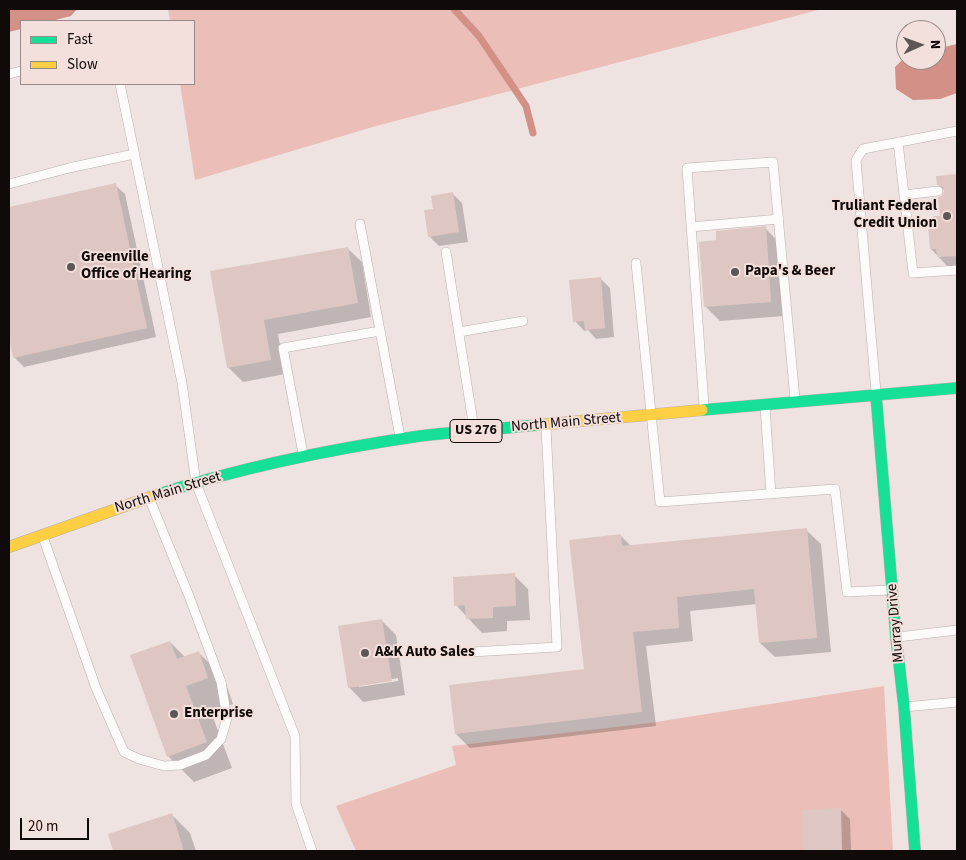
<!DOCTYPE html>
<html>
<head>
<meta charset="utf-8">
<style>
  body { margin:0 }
  #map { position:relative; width:966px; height:860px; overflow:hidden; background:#eee3e1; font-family:"Source Sans 3",sans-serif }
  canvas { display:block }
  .frame { position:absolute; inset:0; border:10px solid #100a09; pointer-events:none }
  .legend { position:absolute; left:20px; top:20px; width:175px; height:65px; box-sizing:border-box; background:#f3dfdc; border:1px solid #988a88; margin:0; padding:6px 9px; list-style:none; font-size:15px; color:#100a09 }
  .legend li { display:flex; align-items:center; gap:10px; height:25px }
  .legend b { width:25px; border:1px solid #988a88 }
  .north { position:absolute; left:896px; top:20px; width:50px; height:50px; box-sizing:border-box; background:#f3dfdc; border:1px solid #988a88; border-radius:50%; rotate:88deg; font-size:14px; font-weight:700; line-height:20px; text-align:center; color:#100a09 }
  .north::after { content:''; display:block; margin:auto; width:18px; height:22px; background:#5e5655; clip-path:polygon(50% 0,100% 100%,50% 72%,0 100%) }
  .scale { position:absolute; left:20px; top:818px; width:69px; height:22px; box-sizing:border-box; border:2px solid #100a09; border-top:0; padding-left:6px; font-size:15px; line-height:18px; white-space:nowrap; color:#100a09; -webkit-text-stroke:4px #f3dfdc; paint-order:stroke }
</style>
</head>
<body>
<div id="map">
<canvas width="966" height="860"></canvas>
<div class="frame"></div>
<ul class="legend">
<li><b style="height:6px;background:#16e098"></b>Fast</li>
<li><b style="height:6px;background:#ffcf43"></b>Slow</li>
</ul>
<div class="north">N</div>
<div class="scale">20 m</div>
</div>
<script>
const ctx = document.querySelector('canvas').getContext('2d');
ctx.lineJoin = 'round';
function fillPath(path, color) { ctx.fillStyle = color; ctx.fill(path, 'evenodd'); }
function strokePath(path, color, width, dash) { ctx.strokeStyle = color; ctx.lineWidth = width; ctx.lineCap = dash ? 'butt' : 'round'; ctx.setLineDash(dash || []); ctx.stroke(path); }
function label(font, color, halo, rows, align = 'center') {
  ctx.font = font + ' "Source Sans 3",sans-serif'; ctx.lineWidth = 4; ctx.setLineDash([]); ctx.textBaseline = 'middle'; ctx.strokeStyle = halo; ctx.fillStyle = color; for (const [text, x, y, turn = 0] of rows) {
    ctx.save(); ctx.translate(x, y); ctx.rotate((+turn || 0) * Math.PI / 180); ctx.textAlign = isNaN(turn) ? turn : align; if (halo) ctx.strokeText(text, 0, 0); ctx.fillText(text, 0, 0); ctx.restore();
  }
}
const green = new Path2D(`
  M168,9H822L376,126L195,180L180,84H194V21H170Z
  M884,686L893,851H356L336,806L456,765L452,746L650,723Z`);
const water = new Path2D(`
  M9,9H77L71,16L51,21H21V29L9,32Z
  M957,44V93L940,99L913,100L896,89L895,67L906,56V60H936V49Z`);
const shadow = new Path2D(`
  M957,175V270L952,271L931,249L935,226L942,217L943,197L945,191L938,184V177Z
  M115,185L125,194L156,337L24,367L15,358L9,331V208Z
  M453,194L462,203L468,242L439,246L430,237Z
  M765,228L779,242L784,316L720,321L705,306L718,242Z
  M347,248L362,262L371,317L278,334L285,374L243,382L228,367L211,272Z
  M600,278L610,288L614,337L596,339L588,330L584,331L575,321Z
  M806,530L821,544L831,652L775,657L760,643L757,604L690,611L693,641L646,646L656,726L470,748L456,734L585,670L621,536L631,546Z
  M514,575L528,589L530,620L507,621V631L482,633L456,605Z
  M382,621L396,635L405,695L363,702L349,687ZM398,678V681L359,687V685Z
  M170,642L185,657L198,652L224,678L233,704L211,712L232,768L194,782L168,756Z
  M840,809L850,819L851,851H804L803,811Z
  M172,815L190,833L196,851H114L109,835Z`);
const stream = new Path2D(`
  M454,9L479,36L526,106L533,133`);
const building = new Path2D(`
  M957,174V256L937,257L936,249H930L928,225H934L933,216H940L938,197L942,196L944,191L943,187L937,185L936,176Z
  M116,183L147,328L13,358L9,337V207Z
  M453,192L459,232L428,237L424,210L433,209L431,196Z
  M766,226L771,302L704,307L699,242L716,240V231Z
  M348,247L358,303L264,320L271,360L227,368L210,271Z
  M601,277L605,328L585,330L584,321L573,322L569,280Z
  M807,528L817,638L759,643L754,589L677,597L679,628L633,632L642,712L455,734L449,685L584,669L569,540L621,534L622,546Z
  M515,573L516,606L493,607V618L466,619L465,605L454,606L453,577Z
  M382,619L392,681L348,688L338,626Z
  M170,641L177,659L199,651L208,678L186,686L207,742L167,757L130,655Z
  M841,808L842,851H803L802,810Z
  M172,813L184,851H113L108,834Z`);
const lane = new Path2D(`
  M9,74L21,71
  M120,84L182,383L196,483L295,736L296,804L312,851
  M898,142L913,273L957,270
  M9,184L69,168L134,154
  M904,195L938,191
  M360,224L400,437
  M691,227L779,219
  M446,252L474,429
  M636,263L660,502L835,489L847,592L890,590
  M459,332L523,321
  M876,392L856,160L863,149L957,131
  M704,406L687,168L773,162L795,399
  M765,407L771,494
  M303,454L283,348L380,331
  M43,537L96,688L124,752L139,759L164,766L180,765L206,755L221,739L227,718L221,682L189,596L150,500
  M898,637L957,630
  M472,652L557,647L546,427
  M905,707L957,702`);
const fast = new Path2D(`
  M876,395L896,637L904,707L915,851
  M702,410L957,388
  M156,495C242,467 331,449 420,436C459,431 498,429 537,425`);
const slow = new Path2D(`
  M537,425L702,410
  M9,547L156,495`);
const markers = [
  [947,216,5,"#5e5655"],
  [71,267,5,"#5e5655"],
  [735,272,5,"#5e5655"],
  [365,653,5,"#5e5655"],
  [174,714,5,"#5e5655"]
];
const shields = [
  [476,431,52]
];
const shieldNames = [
  ["US 276",476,431]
];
const poiNames = [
  ["Truliant Federal",937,207,"right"],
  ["Credit Union",937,224,"right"],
  ["Greenville",81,258],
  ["Office of Hearing",81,275],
  ["Papa's & Beer",745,272],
  ["A&K Auto Sales",375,653],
  ["Enterprise",184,714]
];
const streetNames = [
  ["North Main Street",566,423,-5],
  ["North Main Street",168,493,-17],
  ["Murray Drive",896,623,-95]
];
fillPath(green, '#ebbeb7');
fillPath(water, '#d29087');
fillPath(shadow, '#0003');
strokePath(stream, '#d29087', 7);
fillPath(building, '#dec7c3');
strokePath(lane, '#b8afae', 10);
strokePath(fast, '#b8afae', 12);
strokePath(slow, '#b8afae', 12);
strokePath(lane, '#fcfbfa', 9);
strokePath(fast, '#16e098', 11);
strokePath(slow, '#ffcf43', 11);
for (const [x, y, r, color] of markers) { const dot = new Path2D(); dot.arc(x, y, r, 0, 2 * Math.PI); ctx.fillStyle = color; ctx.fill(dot); strokePath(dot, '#f3dfdc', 2); }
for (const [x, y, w] of shields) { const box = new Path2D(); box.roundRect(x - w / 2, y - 11.5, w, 23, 4); ctx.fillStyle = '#f3dfdc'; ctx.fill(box); strokePath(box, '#100a09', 1); }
label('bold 14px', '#100a09', null, shieldNames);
label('bold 15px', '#100a09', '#f3dfdc', poiNames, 'left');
label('15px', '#100a09', '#f3dfdc', streetNames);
</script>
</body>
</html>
